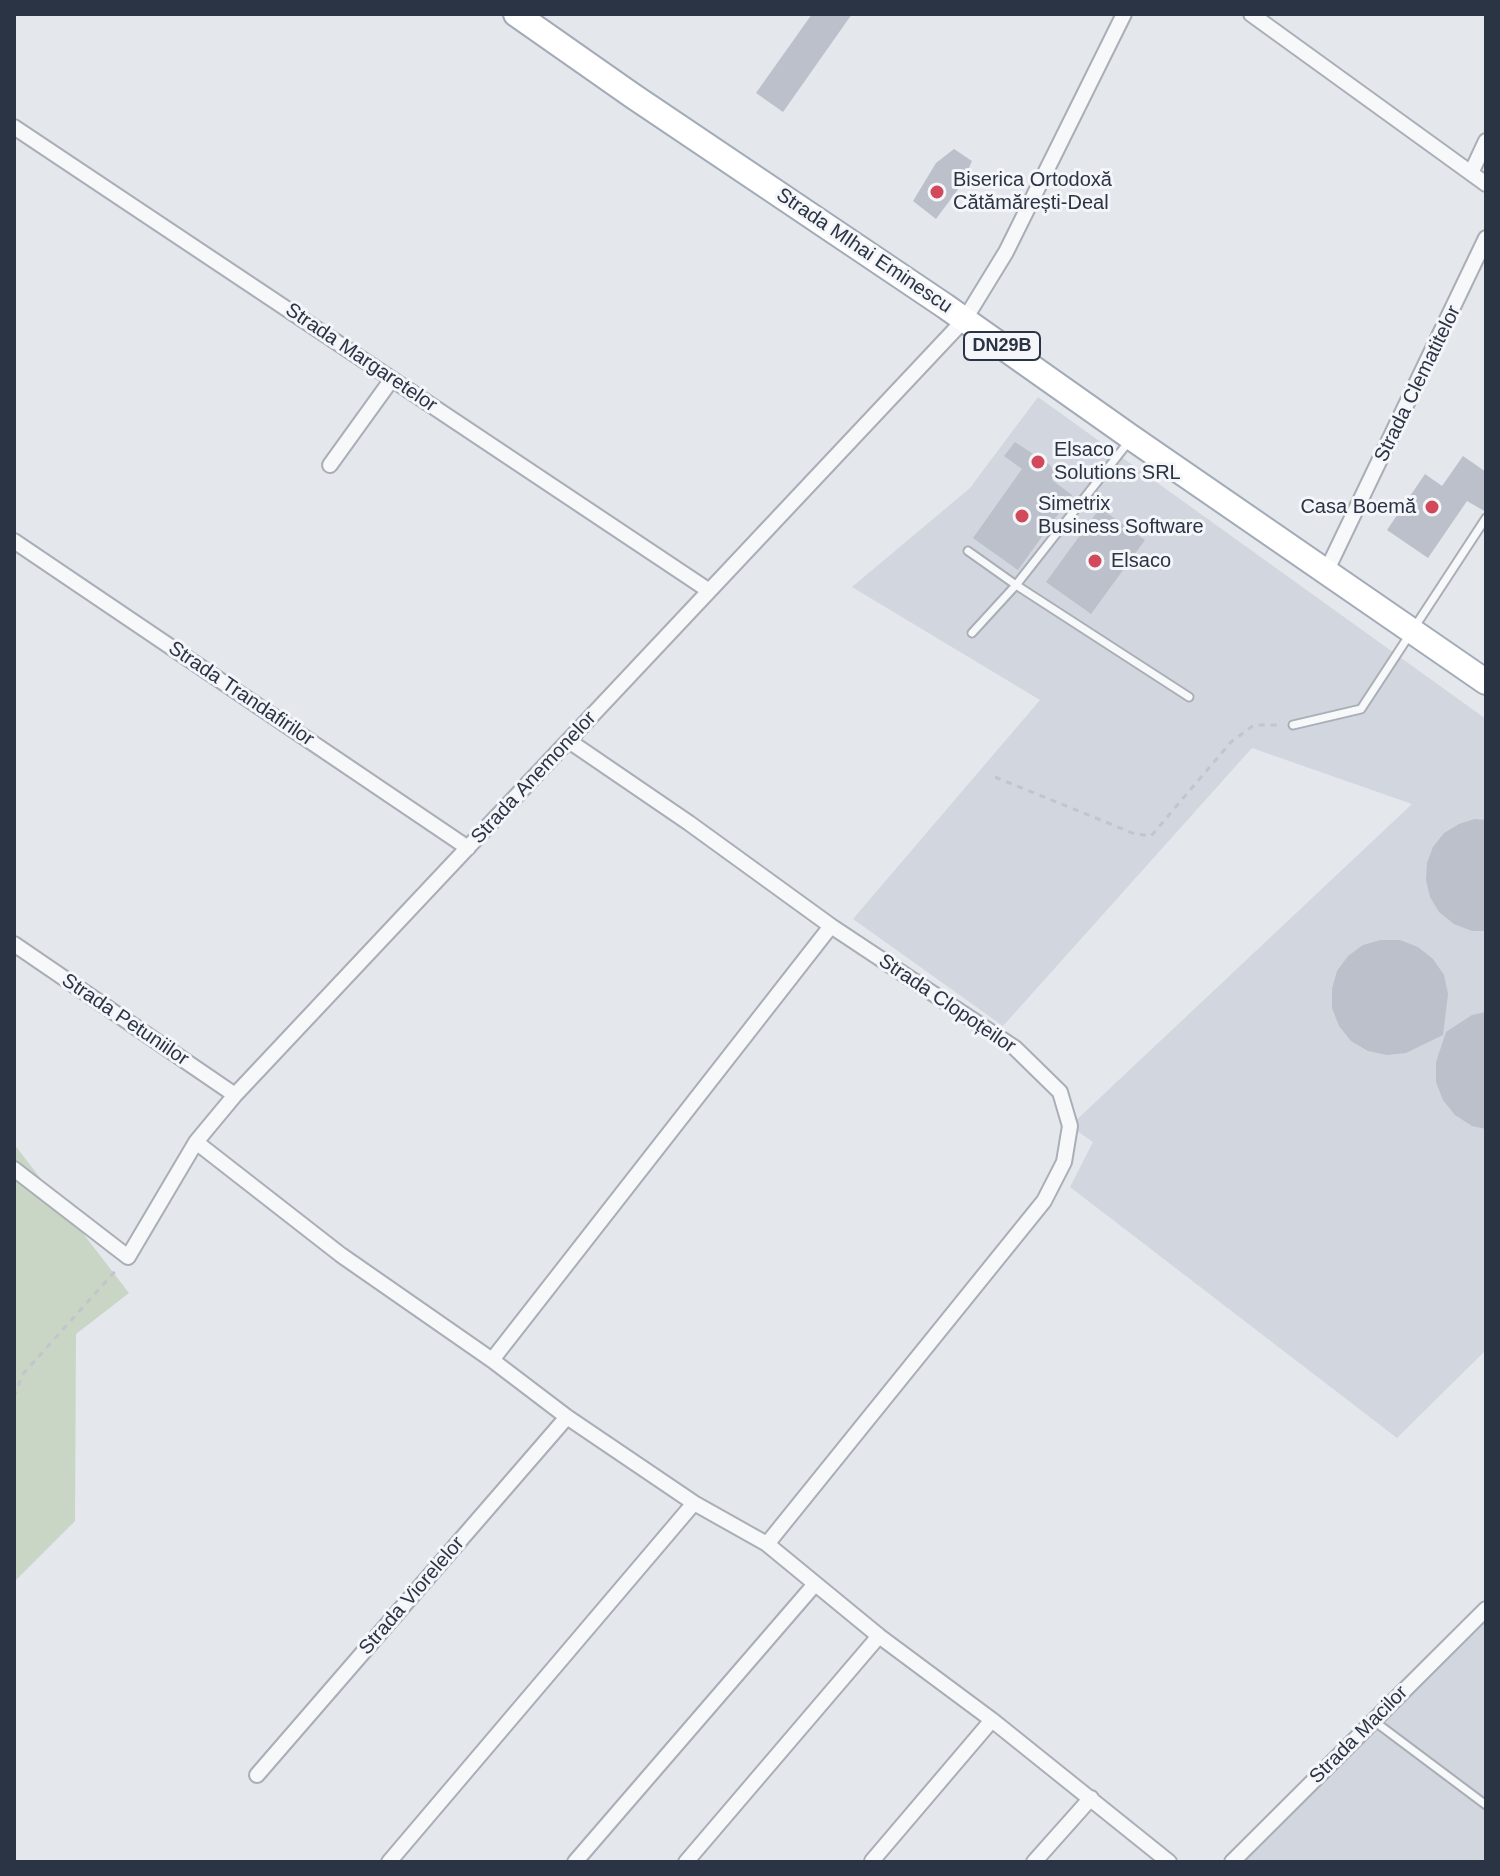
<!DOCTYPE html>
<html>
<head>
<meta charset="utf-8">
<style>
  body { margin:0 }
  #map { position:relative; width:1500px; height:1876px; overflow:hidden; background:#e4e7ec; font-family:Arial,sans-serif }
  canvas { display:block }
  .frame { position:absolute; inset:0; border:16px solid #2b3445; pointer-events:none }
</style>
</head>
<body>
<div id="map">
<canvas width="1500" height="1876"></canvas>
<div class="frame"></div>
</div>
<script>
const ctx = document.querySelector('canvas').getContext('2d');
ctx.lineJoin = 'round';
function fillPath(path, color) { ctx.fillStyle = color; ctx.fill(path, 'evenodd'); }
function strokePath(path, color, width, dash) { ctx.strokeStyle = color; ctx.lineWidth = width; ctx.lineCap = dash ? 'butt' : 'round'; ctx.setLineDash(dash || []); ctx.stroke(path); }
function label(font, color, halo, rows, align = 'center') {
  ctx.font = font + ' Arial,sans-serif'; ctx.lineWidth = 6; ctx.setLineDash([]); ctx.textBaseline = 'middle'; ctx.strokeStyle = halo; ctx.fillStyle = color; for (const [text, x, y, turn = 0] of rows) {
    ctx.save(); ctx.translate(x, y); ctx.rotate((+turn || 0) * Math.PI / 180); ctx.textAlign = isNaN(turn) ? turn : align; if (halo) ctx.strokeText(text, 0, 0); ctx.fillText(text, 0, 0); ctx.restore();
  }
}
const built = new Path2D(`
  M1038,397L1486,719V1350L1397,1438L1070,1187L1093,1142L1070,1126L1412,804L1252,748L1003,1026L853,919L1040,700L852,587L970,488Z
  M1486,1622V1862H1238Z`);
const green = new Path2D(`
  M14,1144L129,1293L76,1334L75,1521L14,1582Z`);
const building = new Path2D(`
  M812,14H852L783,112L756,93Z
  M954,149L972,161L962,184L936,219L913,201L936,163Z
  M1015,442L1050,465L1055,473L1052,480L1072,495L1018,570L973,538L1022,469L1004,456Z
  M1463,456L1486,472V512L1467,501L1428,558L1387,530L1425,474L1442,486Z
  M1100,508L1145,540L1091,614L1046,582Z
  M1475,819L1486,820V931H1472L1454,924L1439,912L1430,897L1426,880L1427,863L1433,847L1444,833L1459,824Z
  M1381,940H1400L1418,947L1433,959L1444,975L1448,994L1443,1035L1406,1053L1387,1055L1368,1051L1351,1041L1339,1026L1332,1008V989L1337,971L1348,956L1363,945Z
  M1486,1012V1129L1472,1126L1455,1115L1443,1100L1436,1082V1062L1446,1032L1472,1015Z`);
const path = new Path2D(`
  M995,777L1135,834L1151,836L1231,742L1254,725H1281
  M14,1397L23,1374L118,1268
  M14,1529V1546`);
const lane = new Path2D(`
  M968,551L1016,585L1189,697
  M972,633L1016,585L1130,440
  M1293,725L1361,709L1486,518
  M1374,1721L1486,1805`);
const street = new Path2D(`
  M1251,14L1486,184
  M14,127L708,590
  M1471,173L1486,141
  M330,465L392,379
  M14,541L468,848
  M1326,572L1486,238
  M569,741L689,823L831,926L1015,1048L1060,1092L1070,1126L1064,1162L1044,1201L767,1544
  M14,944L235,1095
  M196,1142L341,1255L492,1360L567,1417L694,1503L767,1544L879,1636L992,1720L1169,1862
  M14,1169L128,1257L196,1142L235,1095L965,319L1006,252L1124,14
  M492,1360L831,926
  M257,1775L567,1417
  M872,1861L992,1720
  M389,1862L694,1503
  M575,1862L815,1584
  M686,1862L879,1636
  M1034,1862L1091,1798
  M1232,1862L1486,1609`);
const primary = new Path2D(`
  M516,14L633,96L945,306L1132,438L1486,682`);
const markers = [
  [937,192,8,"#d1495b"],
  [1038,462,8,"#d1495b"],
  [1432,507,8,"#d1495b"],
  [1022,516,8,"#d1495b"],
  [1095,561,8,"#d1495b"]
];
const shields = [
  [1002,346,76]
];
const shieldNames = [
  ["DN29B",1002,346]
];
const poiNames = [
  ["Biserica Ortodoxă",953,180],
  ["Cătămărești-Deal",953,203],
  ["Elsaco",1054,450],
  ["Solutions SRL",1054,473],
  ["Simetrix",1038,504],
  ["Business Software",1038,527],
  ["Casa Boemă",1416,507,"right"],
  ["Elsaco",1111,561]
];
const streetNames = [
  ["Strada MIhai Eminescu",864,251,34],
  ["Strada Margaretelor",361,358,34],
  ["Strada Clematitelor",1418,384,-64],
  ["Strada Trandafirilor",241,694,34],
  ["Strada Anemonelor",534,778,-47],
  ["Strada Clopoțeilor",947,1004,34],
  ["Strada Petuniilor",125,1020,34],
  ["Strada Viorelelor",412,1596,-49],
  ["Strada Macilor",1359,1735,-45]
];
fillPath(built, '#d2d6de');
fillPath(green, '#c9d6c5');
fillPath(building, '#bbc0ca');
strokePath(lane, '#a9aeb7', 11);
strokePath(street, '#a9aeb7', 18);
strokePath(primary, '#a3abb8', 28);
strokePath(path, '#c2c5cb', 3, [6, 6]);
strokePath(lane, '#f7f8fa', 7);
strokePath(street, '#f7f8fa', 14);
strokePath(primary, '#fff', 24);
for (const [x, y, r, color] of markers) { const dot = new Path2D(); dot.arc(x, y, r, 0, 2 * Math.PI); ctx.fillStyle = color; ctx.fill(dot); strokePath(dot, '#f4f6f9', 3); }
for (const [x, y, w] of shields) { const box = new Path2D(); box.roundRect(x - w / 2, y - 14, w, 28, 6); ctx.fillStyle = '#f4f6f9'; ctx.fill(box); strokePath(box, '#2b3445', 2); }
label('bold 18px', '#2b3445', null, shieldNames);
label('20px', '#2b3445', '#f4f6f9', poiNames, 'left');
label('20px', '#2b3445', '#f4f6f9', streetNames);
</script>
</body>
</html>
